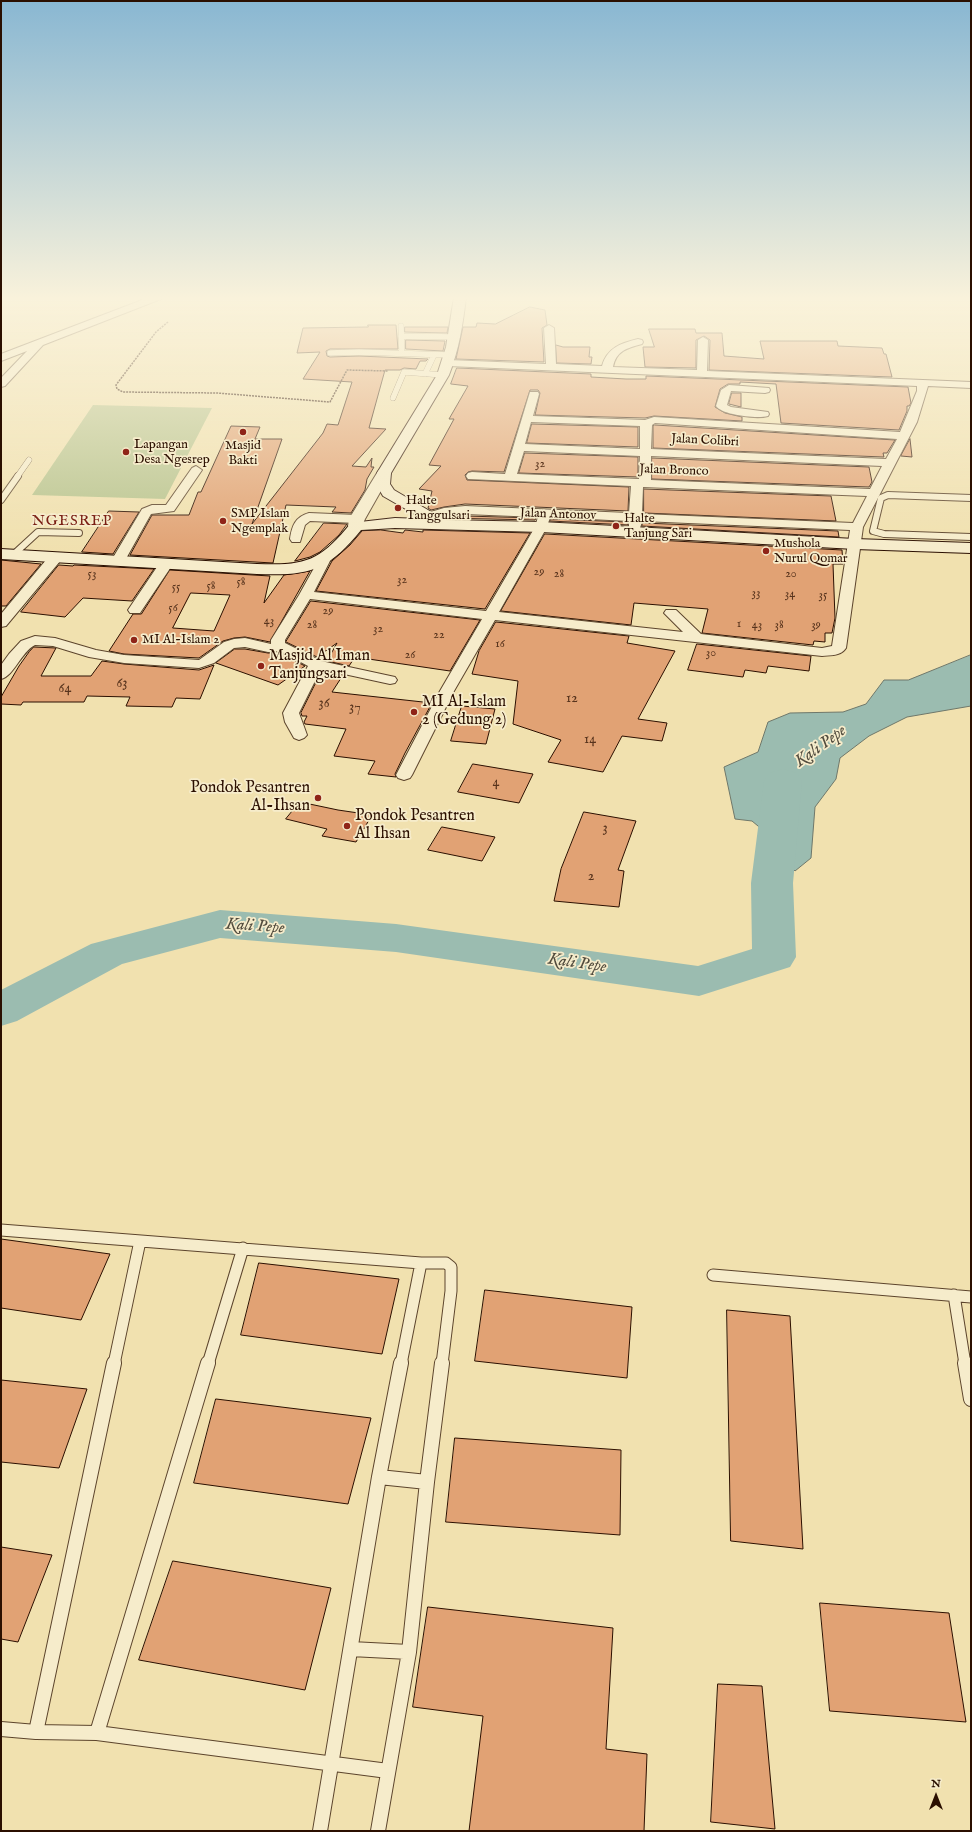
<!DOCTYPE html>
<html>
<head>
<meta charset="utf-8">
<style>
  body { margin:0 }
  #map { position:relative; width:972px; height:1832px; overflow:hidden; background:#f1e1af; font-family:"IM FELL English",serif }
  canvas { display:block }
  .frame { position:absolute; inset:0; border:2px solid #2b0f00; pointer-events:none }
  .north { position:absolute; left:916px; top:1776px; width:40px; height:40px; -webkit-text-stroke:3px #f6eccb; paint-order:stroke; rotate:0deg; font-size:11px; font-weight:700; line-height:16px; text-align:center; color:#2b0f00 }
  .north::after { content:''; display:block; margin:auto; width:14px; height:18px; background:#2b0f00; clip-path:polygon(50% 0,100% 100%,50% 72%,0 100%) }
</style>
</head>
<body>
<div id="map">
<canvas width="972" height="1832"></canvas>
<div class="frame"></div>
<div class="north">N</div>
</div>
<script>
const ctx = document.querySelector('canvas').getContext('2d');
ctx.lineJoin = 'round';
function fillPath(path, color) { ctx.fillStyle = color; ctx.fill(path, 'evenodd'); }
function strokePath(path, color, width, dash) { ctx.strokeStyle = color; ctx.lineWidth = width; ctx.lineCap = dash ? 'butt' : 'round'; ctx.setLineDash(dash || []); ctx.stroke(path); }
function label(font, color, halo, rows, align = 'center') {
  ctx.font = font + ' "IM FELL English",serif'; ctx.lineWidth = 3.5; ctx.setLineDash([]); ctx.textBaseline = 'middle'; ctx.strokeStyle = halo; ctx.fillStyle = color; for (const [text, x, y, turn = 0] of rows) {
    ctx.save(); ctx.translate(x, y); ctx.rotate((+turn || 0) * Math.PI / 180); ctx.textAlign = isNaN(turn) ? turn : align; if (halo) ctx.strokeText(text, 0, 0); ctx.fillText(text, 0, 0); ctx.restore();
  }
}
const green = new Path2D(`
  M93,405L212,408L165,499L32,495Z`);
const water = new Path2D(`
  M971,655V706L907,717L869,736L840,758L836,779L815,807L811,858L795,871L787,863L776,841L752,821L735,819L724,767L758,752L768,722L790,713L843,712L866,704L884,680H908Z`);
const river = new Path2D(`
  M783,769L797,773L802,781L793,883L796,957L790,967L699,996L396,952L220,938L122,964L17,1021L1,1026V990L91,944L220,910L396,924L698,966L752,949L751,883L764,781L769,773Z`);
const building = new Path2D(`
  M530,307L545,310L547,325L542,328L544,362L456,359L463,327H476L477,323L495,324Z
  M368,325H396L398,349H330L326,351L327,356L330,357L359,356L428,359L426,361H420L416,369L404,368L400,370H385L369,428L386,429L352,466L366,467L372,458L371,467H374L367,479L365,490L351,513L332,512L336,507L286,505L273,563L130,555L152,515H189L198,492H201L231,426L260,427L255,439H282L252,524L323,433L327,424L338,425L352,382L303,379L320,352L297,353L303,328L368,327Z
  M405,327H448L447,333L405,332Z
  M649,329H695L696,333H722L724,356L764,359L760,341H837L838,346L882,348L884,354H886L892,377L709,370L710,340L704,336L696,340V368L645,367L643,347H654Z
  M406,340L445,341L443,351L406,349Z
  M556,345L563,347H590L589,357H592L591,364L557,363Z
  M457,368L591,374V377L626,379H646V376L908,387L911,403L909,406H907V411L899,430L781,423L776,384L740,382V384H728L720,389L715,407L725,413L742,417V421L654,416L645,418L535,415L540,393L538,390H530L504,472L472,471L468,472L465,475L467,480L629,487L628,511L465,504L444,507L431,510L428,508L432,491L419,489L441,466L429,465L454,419H449L468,386L451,384Z
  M732,393H741V407L729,404Z
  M532,424L638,427V447L527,443Z
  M655,425L895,440L887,453H883L884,457L653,448V426Z
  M910,439L912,457L901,456Z
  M525,453L638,457V477L519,473Z
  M652,458L869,467L872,482L869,487L652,479Z
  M644,489L831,496L836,521L644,513Z
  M109,511L139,512L113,554L82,552Z
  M465,516L536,518L535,520L444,518Z
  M551,519L628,522V525L550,521Z
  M324,523L347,524L339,535L320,552L310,557L295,561Z
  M643,523L838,531L839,537L642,526Z
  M381,530L403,533L405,530L423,532V530L530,533L485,609L316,591L332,561L350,545L362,531Z
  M545,534L842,550L843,564H833L835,618L832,633H825V642L814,641L813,645L702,633L708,609L634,603L631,625L501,611Z
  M1,560L41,564L6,606H1Z
  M59,565L73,566L74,565L154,569L132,601L83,598L65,617L21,612Z
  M170,570L270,576L264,603L284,575L310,571L270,642L245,637L234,638L223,641L199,658L124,654L109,651L133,614H141ZM191,593L230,595L214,631L173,628Z
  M311,601L480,620L450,671L355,657L349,666L327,661L337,643L317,657L286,642Z
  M496,622L629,636L627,643L675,651L638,719L667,723L662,741L622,736L603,772L548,762L561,740L513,724L518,681L472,674L479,651Z
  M697,644L811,656L809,671L768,666L766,673L745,670L743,677L688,670Z
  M34,647L56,648L41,676H91L102,661L124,664L199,670L214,665L200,699L176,698L172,707L126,706L130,697L87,696L84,702H23L21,705L1,704V697L19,666L29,652Z
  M235,649H245L268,653H280L305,666L278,685L216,663Z
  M322,671L343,675L332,692L432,703L405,753L395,774L396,777L368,774L375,761L334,756L346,729L305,724L304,722L307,716H302L301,713Z
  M462,706L495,709L486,744L451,741Z
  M473,764L533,774L519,803L458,792Z
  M300,802L338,810L372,815L356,842L322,836L327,829L286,819Z
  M584,812L636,821L618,870L624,871L619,907L554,901L561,869Z
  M442,827L495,837L482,861L428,850Z
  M1,1239L110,1254L81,1320L1,1308Z
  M259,1263L399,1279L382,1354L241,1335Z
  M485,1290L632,1307L627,1378L475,1361Z
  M727,1310L790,1316L803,1549L731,1541Z
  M1,1380L87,1389L59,1468L1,1462Z
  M216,1399L371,1418L348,1504L194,1483Z
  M455,1438L621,1450L620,1535L446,1522Z
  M1,1547L52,1555L18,1642L1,1639Z
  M173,1561L331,1588L305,1690L139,1660Z
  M820,1603L949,1613L966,1722L830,1711Z
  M428,1607L613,1628L606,1749L647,1754L644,1831H469L483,1716L413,1707Z
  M718,1684L762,1686L775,1829L711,1822Z`);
const path = new Path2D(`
  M168,322L156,332L116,385L117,389L123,392L217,393L330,402L347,370L388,371`);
const serviceFar3 = new Path2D(`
  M401,326L402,353
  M401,336L453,337
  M330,353L359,352L449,355
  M425,374L434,355
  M393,398L404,372L443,375
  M17,477L29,460`);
const serviceFar2 = new Path2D(`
  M971,498L888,495L881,498L873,531L884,534L971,537
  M1,500L18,476
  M13,555L38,532L79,533`);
const serviceFar1 = new Path2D(`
  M1,1230L421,1263H446L451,1267V1291L442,1364
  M713,1275L971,1297
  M954,1295L965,1364
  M114,1364L140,1241
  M208,1364L243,1248
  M401,1364L421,1263`);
const service = new Path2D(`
  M965,1363L971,1399
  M379,1477L427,1482
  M351,1649L409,1652
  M1,1729L36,1732L97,1733L388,1771
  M36,1732L114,1363
  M97,1733L208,1363
  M320,1831L379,1477L401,1363
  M378,1831L409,1652L427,1482L442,1363`);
const minor = new Path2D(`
  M150,297H163L161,299L43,345L5,386L1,387V378L27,351L1,361V354Z
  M549,325L554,328L556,364L602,366C607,348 621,343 638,339L642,340L643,342L642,344C627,348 616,351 613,367L697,370L698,340L703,337L708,340L707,371L971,382V388L928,386L917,422L863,527L846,648C841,656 831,655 822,656L495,620L454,691L412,775L410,778L404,780L398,778L396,775L440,691L482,619L310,599L285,640V643L321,661L395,677L397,680L395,683L390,684L321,669L299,713L307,735L304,738L299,740L294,738L285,722L283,713L308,666L280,651L268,652L245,647L234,648L214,663L199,668L124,663L89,657L53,646L35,645C21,652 14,676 1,679V665L9,654L21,641L35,636L55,638L96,650L124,655L199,660L224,642L234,639L245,638L271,644V640L299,595L319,559L320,556H330L331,559L314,592L486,611L535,527L538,517L465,514L445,516L428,521L424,520L422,517L424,514L444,508L465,506L629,513L631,486L468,479L466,476L468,473L472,472L505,474L530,392H538L539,394L533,416L645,420L654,417L900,432L917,391V386L448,366L443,363L448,360L546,364L544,328ZM531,422L640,426V449L525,444ZM655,423L897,439L886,459L651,449L652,425ZM524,451L640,456L639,479L517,474ZM651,456L882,466L870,489L651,480ZM643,487L867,496L853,523L642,514ZM550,517L629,521V529L631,532H639L642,521L850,530L832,646L822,648L701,634L676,610H666L664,613L683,632L499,612L547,527Z
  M729,385L769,388L770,390L769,392L765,393L731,391L727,405L731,407L768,412L769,414L768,416C757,419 722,415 716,406L721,390Z
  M196,466L202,470L174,511L151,514L123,564H113L111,561L142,509L152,505H166L192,468Z
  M309,513L357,515L361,516L363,519L361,522L357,523L310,521L305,525L300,542H292L290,539C292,526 295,517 309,513Z
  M56,553L61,554L62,557L61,560L6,626L1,627V614L51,554Z
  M166,560L171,561L173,564L142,610L140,613H130L128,610L161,561Z`);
const tertiary = new Path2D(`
  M384,469L389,470L391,473L365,519L361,529L356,531L351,529L348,526L349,519L377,473L379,470Z`);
const secondary = new Path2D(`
  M454,297H466C463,324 459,350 449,375L391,473L390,484L394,490L445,520L541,522L855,539L971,543V553L855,549L541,532L395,528L361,530C328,571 309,576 257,574L1,559V549L257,564C306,566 320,561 351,523L395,518L423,519L383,496L376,484L377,473L437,375L446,347Z`);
const markers = [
  [243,432,4,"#8f2418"],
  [126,452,4,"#8f2418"],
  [398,508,4,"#8f2418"],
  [223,521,4,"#8f2418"],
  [616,526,4,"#8f2418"],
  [766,551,4,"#8f2418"],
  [134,640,4,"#8f2418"],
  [261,666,4,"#8f2418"],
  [414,712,4,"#8f2418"],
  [318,798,4,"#8f2418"],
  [347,826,4,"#8f2418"]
];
const farNumbernames = [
  ["32",540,465],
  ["29",539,573],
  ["53",92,575],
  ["28",559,575],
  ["20",791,575],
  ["32",402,581],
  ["58",241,583],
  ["58",211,587],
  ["55",176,588],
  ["33",756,594],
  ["34",790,595],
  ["35",823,596],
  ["56",173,609],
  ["29",328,612],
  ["43",269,622],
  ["1",739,625],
  ["28",312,626],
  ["43",757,626],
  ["38",779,626],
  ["39",816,626],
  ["32",378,630],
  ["22",439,636],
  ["16",500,645],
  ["30",711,654],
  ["26",410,656]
];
const farStreetnames = [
  ["Jalan Colibri",705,441,3],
  ["Jalan Bronco",674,471,2],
  ["Jalan Antonov",558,515,2]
];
const farPoinames = [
  ["Lapangan",134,445],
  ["Desa Ngesrep",134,460],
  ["Masjid",243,446,"center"],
  ["Bakti",243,461,"center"],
  ["Halte",406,501],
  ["Tanggulsari",406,516],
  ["SMP Islam",231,514],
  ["Ngemplak",231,529],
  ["Halte",624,519],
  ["Tanjung Sari",624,534],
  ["Mushola",774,544],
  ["Nurul Qomar",774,559],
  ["MI Al-Islam 2",142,640]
];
const numberNames = [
  ["63",122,684],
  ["64",65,689],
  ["12",572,699],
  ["36",324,704],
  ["37",355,708],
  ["14",590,740],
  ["4",496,783],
  ["3",605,829],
  ["2",591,877]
];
const farQuarternames = [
  ["NGESREP",72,522]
];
const poiNames = [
  ["Masjid Al Iman",269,657],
  ["Tanjungsari",269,675],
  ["MI Al-Islam",422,703],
  ["2 (Gedung 2)",422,721],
  ["Pondok Pesantren",310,789,"right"],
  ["Al-Ihsan",310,807,"right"],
  ["Pondok Pesantren",355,817],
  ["Al Ihsan",355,835]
];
const waterNames = [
  ["Kali Pepe",821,747,-36],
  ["Kali Pepe",255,927,4],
  ["Kali Pepe",577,964,8]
];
fillPath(green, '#b7c38d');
fillPath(water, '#9bbcb0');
strokePath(water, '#6e776a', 1);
fillPath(river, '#9bbcb0');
fillPath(building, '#e1a274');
strokePath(building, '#2b0f00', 1);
strokePath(serviceFar3, '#5c442c', 6);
strokePath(serviceFar2, '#5c442c', 8);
strokePath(serviceFar1, '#5c442c', 13);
strokePath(service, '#5c442c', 16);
strokePath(minor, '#5c442c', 2);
strokePath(tertiary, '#5c442c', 2);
strokePath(secondary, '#2b0f00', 2);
strokePath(path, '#2b0f00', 1.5, [2, 1]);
strokePath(serviceFar3, '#f6eccb', 5.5);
strokePath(serviceFar2, '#f6eccb', 6);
strokePath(serviceFar1, '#f6eccb', 11);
strokePath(service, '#f6eccb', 14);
fillPath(minor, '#f6eccb');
fillPath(tertiary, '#f6eccb');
fillPath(secondary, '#f6eccb');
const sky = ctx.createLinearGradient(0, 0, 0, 553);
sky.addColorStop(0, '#89b7d2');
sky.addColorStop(0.54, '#f9f2db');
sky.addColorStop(1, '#f9f2db00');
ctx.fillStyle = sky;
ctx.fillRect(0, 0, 972, 553);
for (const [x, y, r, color] of markers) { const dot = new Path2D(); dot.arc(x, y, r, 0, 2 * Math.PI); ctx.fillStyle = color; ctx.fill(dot); strokePath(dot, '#f6eccb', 1.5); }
label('12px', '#58341d', null, farNumbernames);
label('13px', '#2b0f00', '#f6eccb', farStreetnames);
label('13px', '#2b0f00', '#f6eccb', farPoinames, 'left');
label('14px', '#58341d', null, numberNames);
ctx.letterSpacing = '1px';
label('15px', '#7a1f14', '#f6eccb', farQuarternames);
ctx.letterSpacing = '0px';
label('16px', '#2b0f00', '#f6eccb', poiNames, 'left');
label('italic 17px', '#524c3e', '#f6eccb', waterNames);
</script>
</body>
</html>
